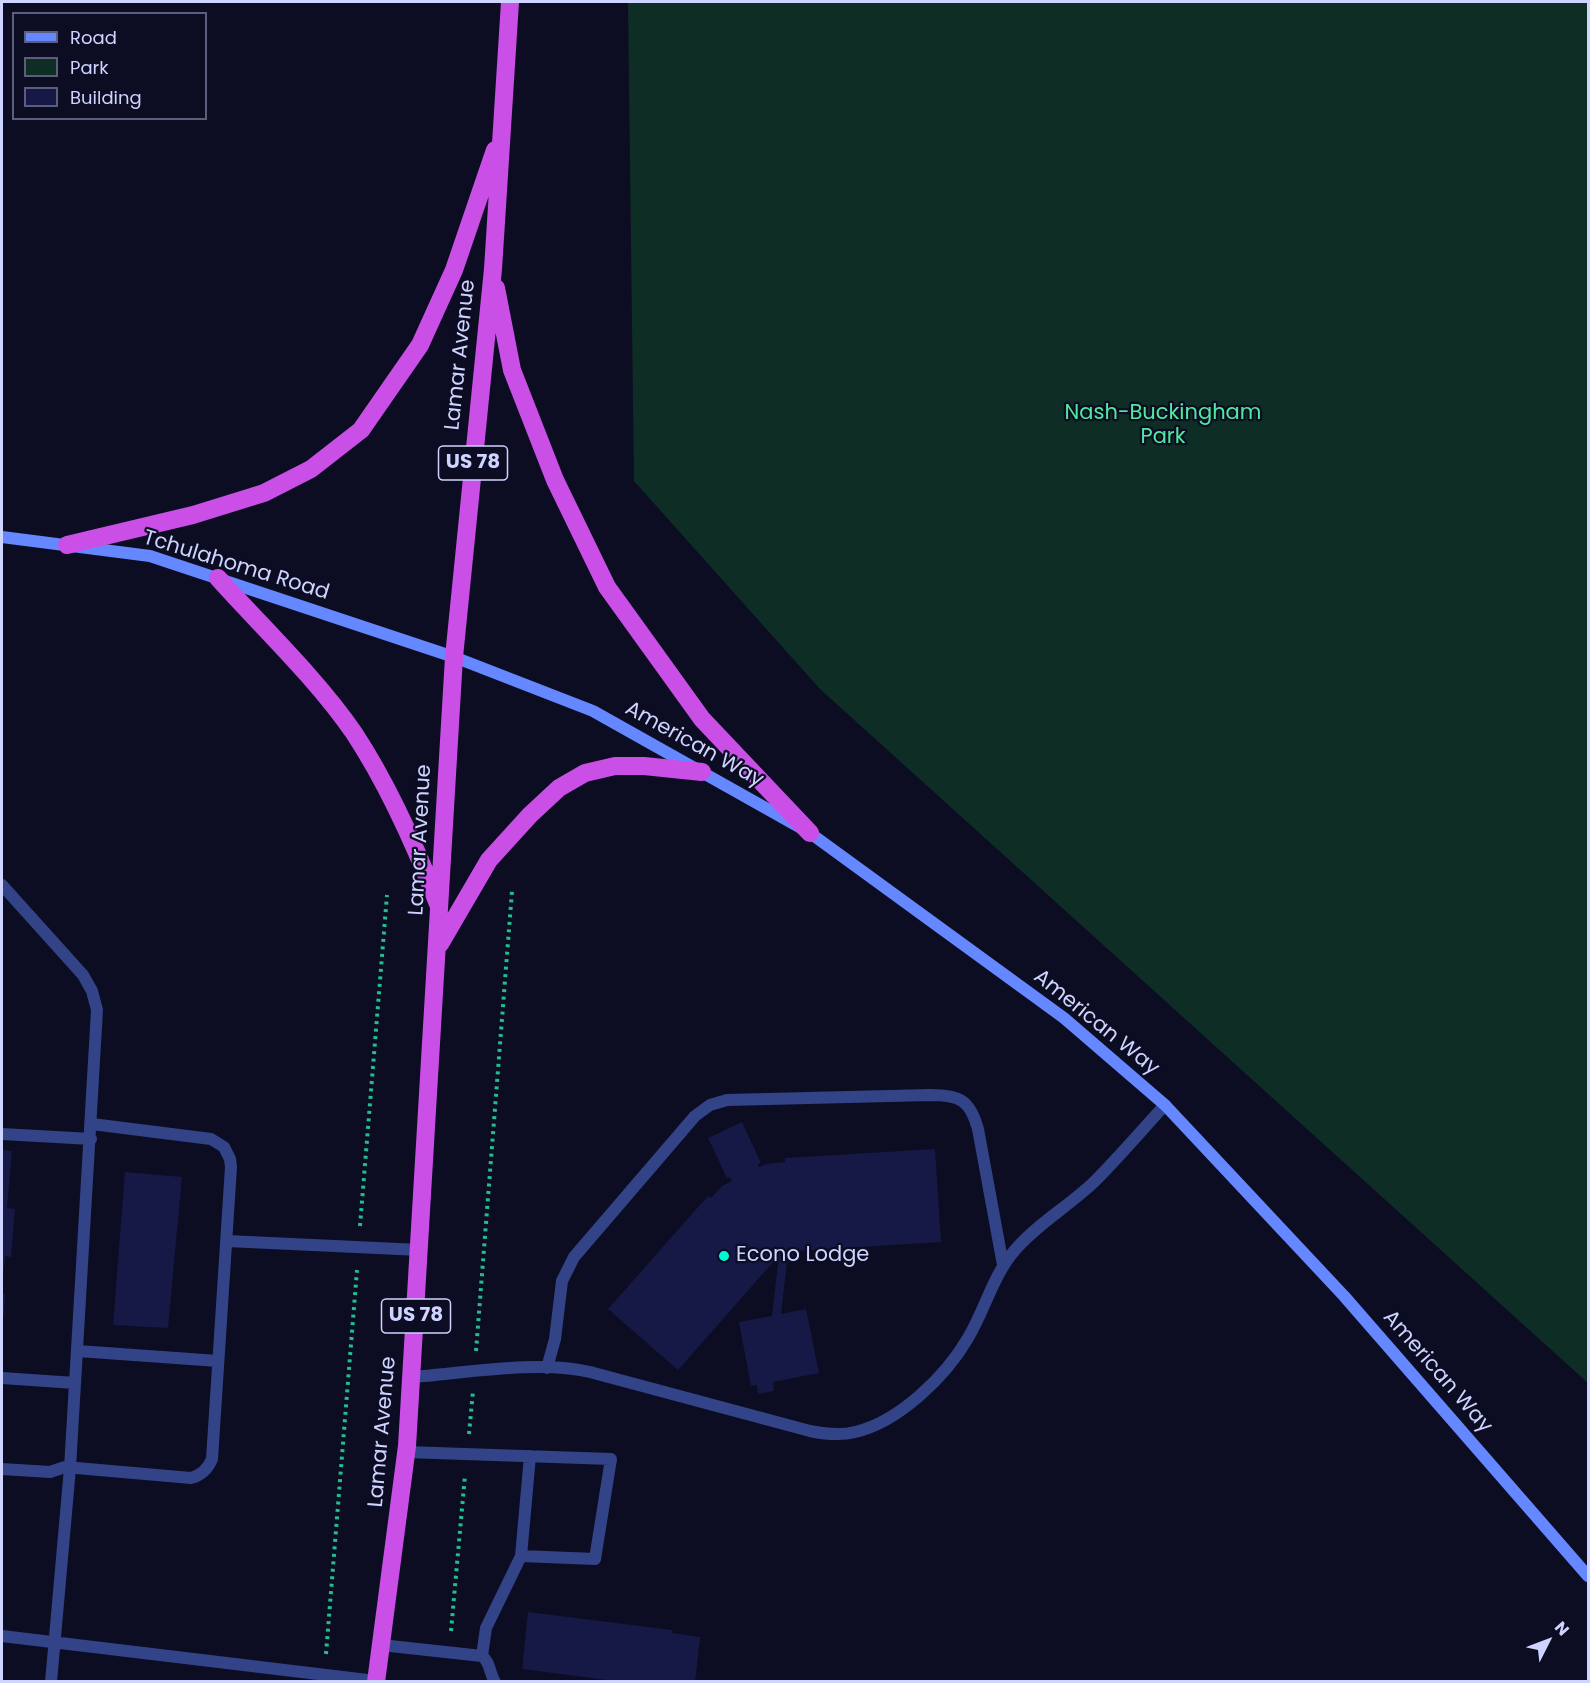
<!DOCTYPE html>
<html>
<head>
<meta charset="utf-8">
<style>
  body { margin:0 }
  #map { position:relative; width:1590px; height:1683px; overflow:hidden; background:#0c0d23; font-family:Poppins,sans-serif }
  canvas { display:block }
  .frame { position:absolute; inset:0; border:3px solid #ced4ff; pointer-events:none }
  .legend { position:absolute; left:12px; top:12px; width:195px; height:108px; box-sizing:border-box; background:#0c0d23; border:2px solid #5a5d7b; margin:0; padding:8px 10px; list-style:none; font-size:18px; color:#ced4ff }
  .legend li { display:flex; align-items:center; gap:12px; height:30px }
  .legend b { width:30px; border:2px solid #5a5d7b }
  .north { position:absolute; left:1518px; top:1611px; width:60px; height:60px; -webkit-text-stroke:4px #0c0d23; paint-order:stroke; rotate:48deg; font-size:16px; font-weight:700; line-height:24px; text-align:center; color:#ced4ff }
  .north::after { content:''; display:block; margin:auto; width:21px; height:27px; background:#ced4ff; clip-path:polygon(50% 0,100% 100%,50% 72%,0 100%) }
</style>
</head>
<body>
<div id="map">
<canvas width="1590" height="1683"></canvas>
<div class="frame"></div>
<ul class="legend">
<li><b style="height:8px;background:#6587ff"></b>Road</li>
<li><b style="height:16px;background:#0e2e25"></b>Park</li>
<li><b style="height:16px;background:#161846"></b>Building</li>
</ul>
<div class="north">N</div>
</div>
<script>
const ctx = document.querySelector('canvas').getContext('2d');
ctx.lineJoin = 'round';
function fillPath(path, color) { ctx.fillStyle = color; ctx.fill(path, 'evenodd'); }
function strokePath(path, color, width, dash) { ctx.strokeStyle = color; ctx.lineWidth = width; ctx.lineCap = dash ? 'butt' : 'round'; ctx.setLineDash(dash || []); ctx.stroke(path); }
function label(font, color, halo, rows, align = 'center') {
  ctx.font = font + ' Poppins,sans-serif'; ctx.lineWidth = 4.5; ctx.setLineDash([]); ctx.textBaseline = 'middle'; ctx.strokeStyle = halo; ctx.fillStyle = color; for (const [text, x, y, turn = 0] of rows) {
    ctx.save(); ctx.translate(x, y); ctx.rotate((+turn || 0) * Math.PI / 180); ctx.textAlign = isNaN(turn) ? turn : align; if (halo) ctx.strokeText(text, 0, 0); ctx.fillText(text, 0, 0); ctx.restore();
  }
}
const green = new Path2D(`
  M628,2H1588V1383L820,689L634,481Z`);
const building = new Path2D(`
  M742,1122L761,1163L758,1164L759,1167L766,1164L785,1162V1158L935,1149L941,1242L793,1251V1261L787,1263L781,1314L806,1309L819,1373L773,1382L774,1391L758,1394L757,1385L751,1386L739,1322L772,1316L778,1263L775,1260L678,1370L608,1309L708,1196L711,1198L722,1186L732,1181L730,1177L727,1178L708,1138Z
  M2,1150L12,1151L7,1208L15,1209L11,1257L5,1256L3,1277H2Z
  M125,1172L182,1177L168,1328L113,1325Z
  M2,1294H5L4,1315H2Z
  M528,1612L672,1630V1633L700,1637L695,1682H623L522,1669Z`);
const path = new Path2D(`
  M360,1226L387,895
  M476,1351L512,891
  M469,1434L473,1391
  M451,1631L465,1475
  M326,1654L357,1270`);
const service = new Path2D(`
  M2,885L83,975L92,991L97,1010L70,1468L51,1682
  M2,1134L91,1139
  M227,1241L420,1250
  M78,1351L218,1361
  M547,1368L555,1339L562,1281L574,1257L695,1116L710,1105L727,1100L930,1095C960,1095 970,1100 978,1129L1003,1265
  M412,1377C465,1373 539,1360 590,1372L810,1431C825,1434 840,1436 855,1432C899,1422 946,1376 968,1338C985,1310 993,1275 1015,1250C1037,1224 1069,1206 1094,1182C1118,1158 1141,1131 1165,1105
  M2,1378L75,1383
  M406,1452L611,1459L595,1559L521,1556
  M2,1469L50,1472L65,1467L191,1478C202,1475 208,1469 212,1459L231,1167L230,1159L224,1147L211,1139L92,1124
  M2,1636L376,1681
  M381,1645L482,1656C491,1663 489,1673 495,1682
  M482,1656L486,1628L521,1556L530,1456`);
const secondary = new Path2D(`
  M2,537L150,556L454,657L593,711L810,833L1064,1018L1165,1105L1344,1296L1588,1576`);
const trunk = new Path2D(`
  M496,288L512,370L555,480L607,587L702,719L810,833
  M67,545L193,515L264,493L311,469L361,430L420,345L454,270L495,150
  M218,578C262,627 317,679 354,733C389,786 415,845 438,904
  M440,944L489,860L530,815L559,788L585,773L615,766H644L702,772
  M376,1682L407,1446L454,657L493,269L510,2`);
const markers = [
  [724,1256,6,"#00f9d5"]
];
const shields = [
  [473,463,69],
  [416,1316,69]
];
const shieldNames = [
  ["US 78",473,463],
  ["US 78",416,1316]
];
const streetNames = [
  ["Lamar Avenue",461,355,-84],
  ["Tchulahoma Road",236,566,17],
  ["American Way",694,745,29],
  ["Lamar Avenue",421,840,-87],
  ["American Way",1096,1023,39],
  ["American Way",1437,1372,49],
  ["Lamar Avenue",383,1432,-85]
];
const parkNames = [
  ["Nash-Buckingham",1163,414],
  ["Park",1163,438]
];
const poiNames = [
  ["Econo Lodge",736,1256]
];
fillPath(green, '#0e2e25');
fillPath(building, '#161846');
strokePath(path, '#23be8f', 4, [3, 4.5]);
strokePath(service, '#324487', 12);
strokePath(secondary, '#6587ff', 12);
strokePath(trunk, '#ca4fe6', 18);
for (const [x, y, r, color] of markers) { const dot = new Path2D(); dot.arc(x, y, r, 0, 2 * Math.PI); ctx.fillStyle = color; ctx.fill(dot); strokePath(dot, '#0c0d23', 2); }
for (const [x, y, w] of shields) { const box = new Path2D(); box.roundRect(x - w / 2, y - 17, w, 34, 4.5); ctx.fillStyle = '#0c0d23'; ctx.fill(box); strokePath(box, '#ced4ff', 1.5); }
label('bold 20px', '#ced4ff', null, shieldNames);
label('21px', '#ced4ff', '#0c0d23', streetNames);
label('21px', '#4fea9d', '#0c0d23', parkNames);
label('21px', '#ced4ff', '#0c0d23', poiNames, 'left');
</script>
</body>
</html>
